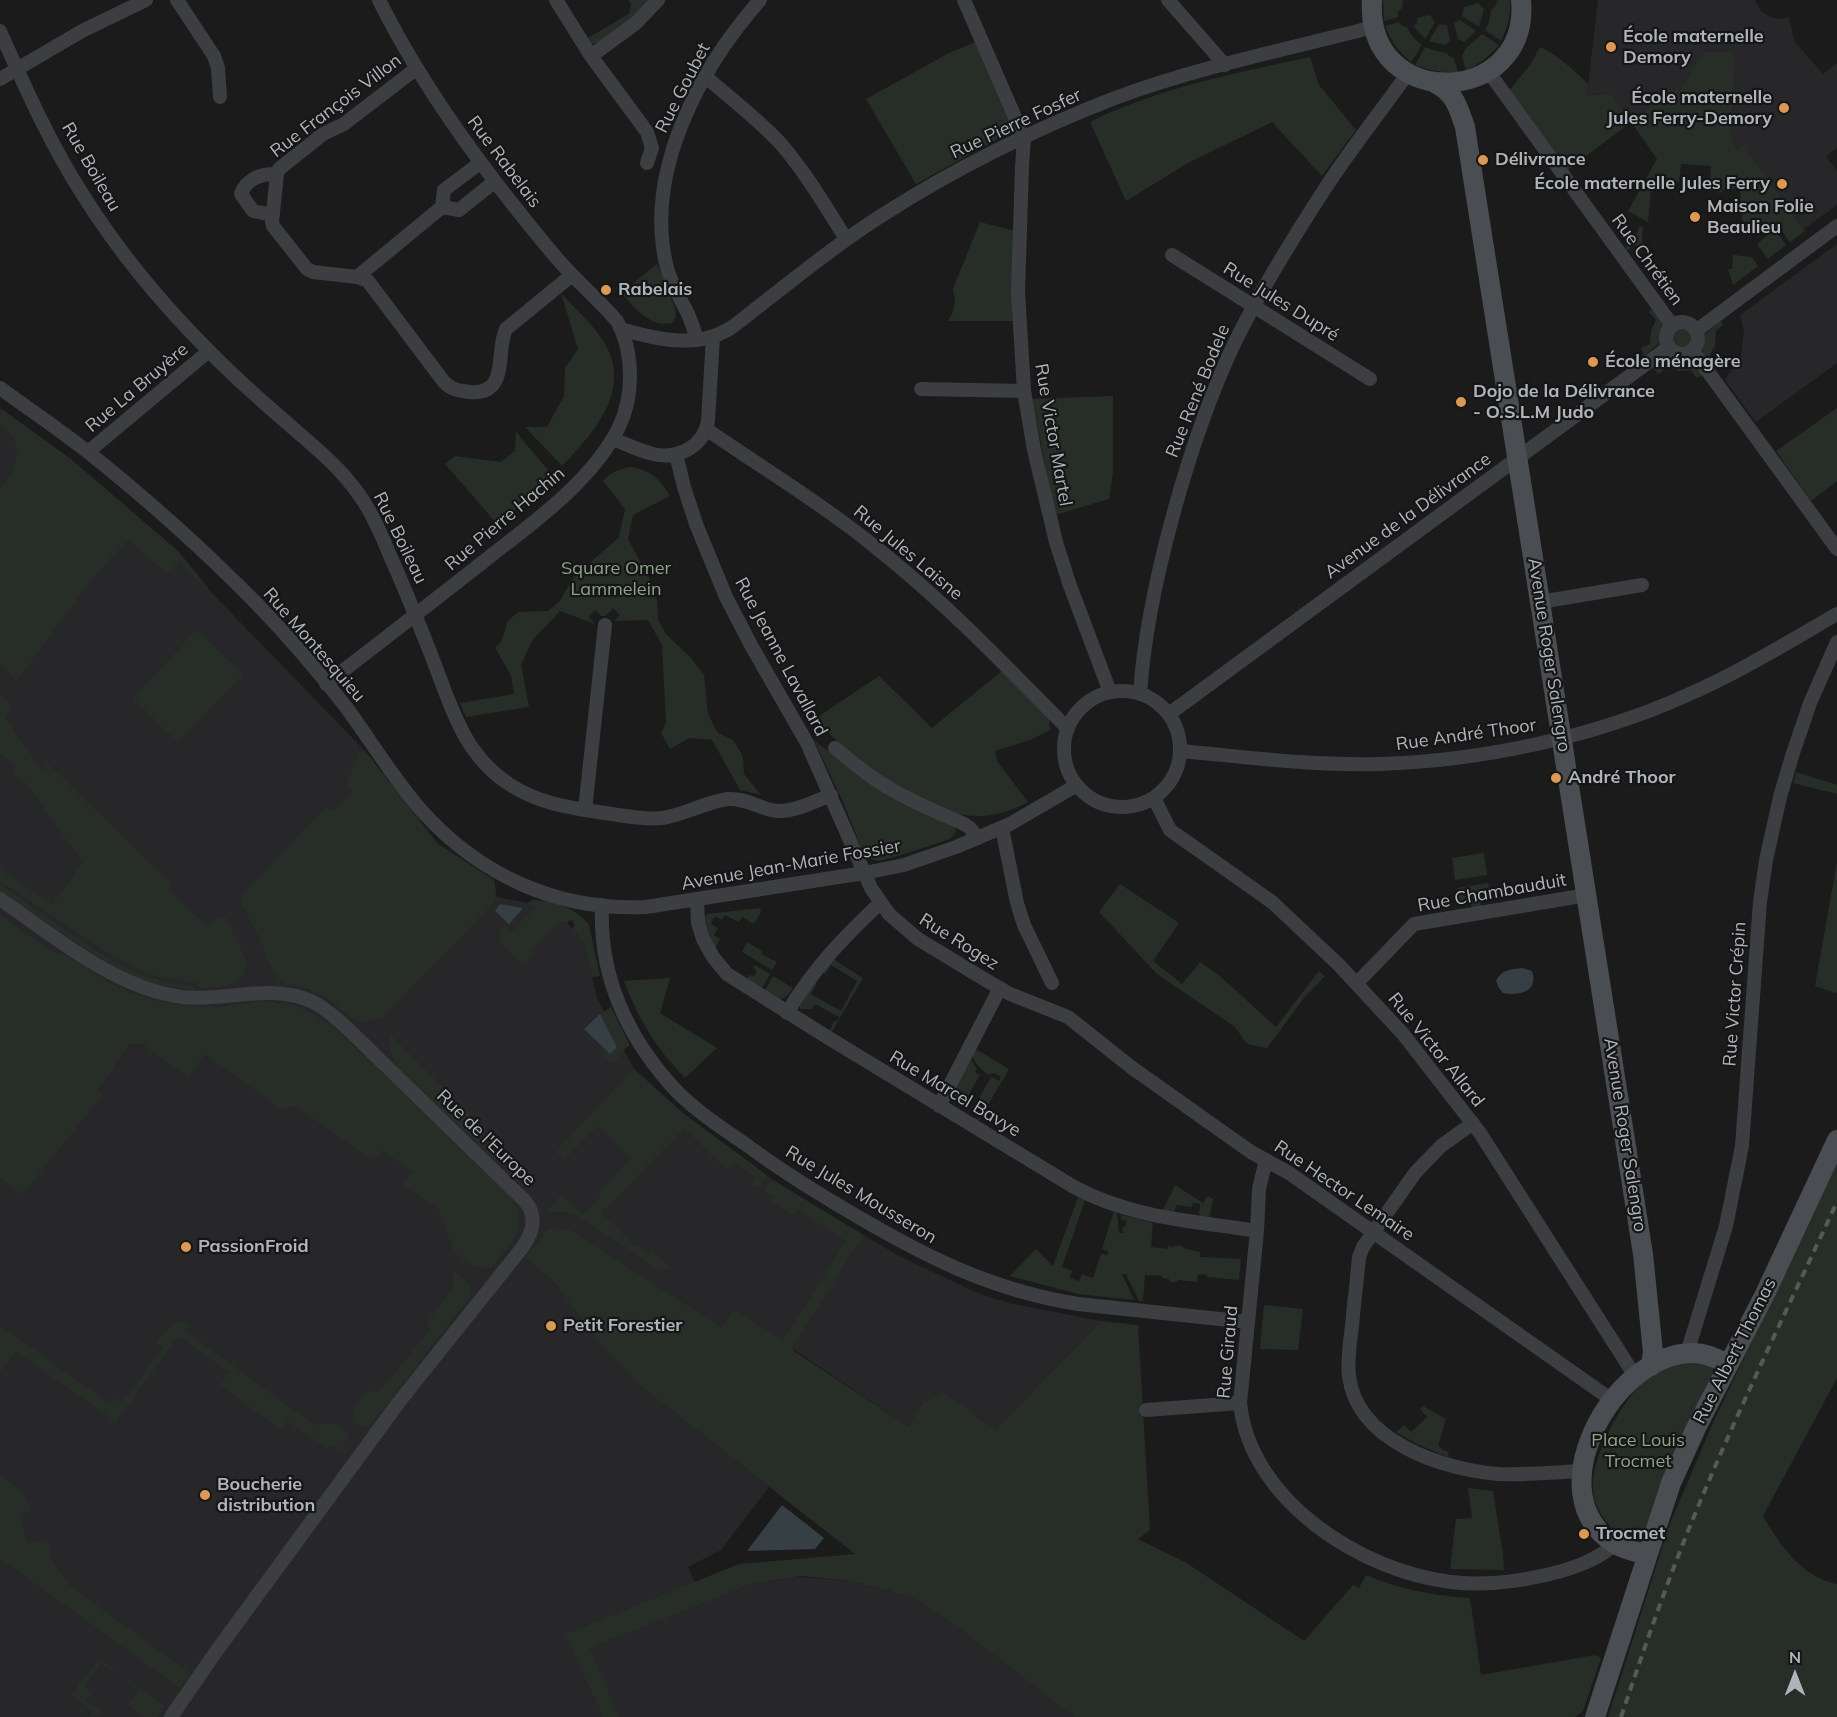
<!DOCTYPE html>
<html>
<head>
<meta charset="utf-8">
<style>
  body { margin:0 }
  #map { position:relative; width:1837px; height:1717px; overflow:hidden; background:#1b1b1c; font-family:Mulish,sans-serif }
  canvas { display:block }
  .north { position:absolute; left:1765px; top:1645px; width:60px; height:60px; -webkit-text-stroke:4px #161617; paint-order:stroke; rotate:0deg; font-size:16px; font-weight:700; line-height:24px; text-align:center; color:#afb4ba }
  .north::after { content:''; display:block; margin:auto; width:21px; height:27px; background:#afb4ba; clip-path:polygon(50% 0,100% 100%,50% 72%,0 100%) }
</style>
</head>
<body>
<div id="map">
<canvas width="1837" height="1717"></canvas>
<div class="north">N</div>
</div>
<script>
const ctx = document.querySelector('canvas').getContext('2d');
ctx.lineJoin = 'round';
function fillPath(path, color) { ctx.fillStyle = color; ctx.fill(path, 'evenodd'); }
function strokePath(path, color, width, dash) { ctx.strokeStyle = color; ctx.lineWidth = width; ctx.lineCap = dash ? 'butt' : 'round'; ctx.setLineDash(dash || []); ctx.stroke(path); }
function label(font, color, halo, rows, align = 'center') {
  ctx.font = font + ' Mulish,sans-serif'; ctx.lineWidth = 4.5; ctx.setLineDash([]); ctx.textBaseline = 'middle'; ctx.strokeStyle = halo; ctx.fillStyle = color; for (const [text, x, y, turn = 0] of rows) {
    ctx.save(); ctx.translate(x, y); ctx.rotate((+turn || 0) * Math.PI / 180); ctx.textAlign = isNaN(turn) ? turn : align; if (halo) ctx.strokeText(text, 0, 0); ctx.fillText(text, 0, 0); ctx.restore();
  }
}
const built = new Path2D(`
  M1598,0H1755L1761,11L1770,17L1781,19L1789,17L1794,41L1823,74L1837,63V148L1826,156L1837,171V205L1804,229L1743,147L1738,150L1731,140L1733,52H1703L1680,90L1672,91L1631,122L1612,94L1587,95Z
  M1837,244V363L1756,422L1725,380L1741,356L1744,332L1740,315Z
  M0,408L72,460L179,552L211,592L366,752L438,844L494,880L497,897L528,903L567,923L572,928L583,941L597,998L634,1069L684,1114L773,1180L897,1255L973,1291L992,1298L1014,1304L1101,1321L996,1429L976,1415L922,1403L908,1426L733,1309L721,1327L571,1230L525,1258L557,1285L643,1388L769,1487L721,1550L688,1567L704,1602L749,1585L797,1577L851,1581L911,1597L955,1625L1074,1717H0Z`);
const green = new Path2D(`
  M628,0H651C638,13 607,42 590,45L586,39L629,14L631,4Z
  M1383,0H1403L1402,8L1398,12V17L1384,21Z
  M1497,0H1510C1511,15 1508,27 1501,41L1485,30L1489,22L1491,10L1495,7Z
  M1478,3L1484,9L1479,27L1462,16L1464,7Z
  M1430,15L1435,22L1425,39L1413,26L1417,23V18Z
  M1460,20L1476,31L1464,42L1458,39L1454,23Z
  M1399,22L1402,26L1407,27L1413,37L1422,45L1411,62C1398,51 1391,41 1385,26Z
  M1439,24L1447,25L1450,40L1446,45L1429,41Z
  M1482,34L1499,45C1489,56 1480,64 1466,70L1462,56L1466,48Z
  M978,41L1013,123L1003,136L916,184L866,99L949,53Z
  M1425,47L1432,50L1447,53L1449,56L1454,58L1458,72C1442,73 1429,70 1415,65Z
  M1540,47C1559,56 1574,70 1588,84L1587,95L1612,94L1631,122L1672,90H1680L1703,52H1734L1731,140L1738,150L1743,146L1805,231L1790,242L1779,227L1775,229L1786,245L1768,259L1757,244L1769,234L1767,230L1759,235L1743,233L1740,188L1723,190L1722,192L1710,191L1711,166L1681,164L1679,182L1668,181L1667,189H1651L1648,222L1628,211L1657,159L1631,122L1568,170L1510,90L1530,65Z
  M1310,57L1319,85L1356,130L1322,176L1272,122L1188,163L1126,201L1090,122C1158,88 1236,73 1310,57Z
  M980,222L1015,231L1013,321H948L953,312L955,302L953,289Z
  M1640,226L1643,228L1641,253L1635,245L1626,251L1627,235L1634,238Z
  M1733,255L1752,257L1758,266L1733,285L1728,269H1732Z
  M657,264L675,308L676,317L672,323C649,328 636,308 621,293Z
  M561,293C575,309 593,324 604,342C633,390 594,433 562,466L525,427H547L564,396L565,368L578,349Z
  M1653,307L1664,324V327L1659,343L1644,356L1641,348L1650,344L1651,331L1656,320L1649,312Z
  M1721,320L1723,325L1716,331L1715,346L1710,355L1718,362L1713,369L1703,353L1702,348L1705,334Z
  M1671 338a11 11 0 1 1 22 0a11 11 0 1 1-22 0Z
  M1672,358L1691,360L1705,375L1696,378L1691,370L1681,371L1666,367L1659,374L1653,368Z
  M1113,396V472L1109,499L1055,515L1032,399Z
  M1837,408V481L1811,501L1776,451Z
  M3,410L72,460L179,552L211,592L179,562L167,573L128,540L94,576L16,681L8,669L0,665V490C19,465 26,446 0,423V414Z
  M516,432L553,476L498,525L445,464L455,456L501,462L515,451Z
  M631,467C650,470 661,479 670,496L633,515L628,539L649,578L657,601L658,620L666,634L691,658L704,675L708,714L717,732L733,740L743,757L744,774L761,795L740,790L712,740L689,738L670,749L661,733L666,722L662,645L648,620L614,621L620,615L613,608L606,616H601L595,610L589,617L595,624L560,611L532,641L521,665L529,707L466,717L460,703L514,694L511,676L495,647L501,642L508,621L518,612L548,611L559,602L574,577L619,537L625,509L603,481C611,472 619,469 631,467Z
  M197,630L243,674L178,742L133,698Z
  M1003,670L1049,719L1050,730L1030,740L995,751L997,761L1028,802C1014,810 996,816 979,816C925,817 848,759 816,718L879,676L932,728Z
  M0,694L13,708L5,718L42,771L48,764L172,885L168,889L206,925L210,926C215,920 217,915 226,917L246,960C248,988 220,987 200,988L196,983L159,977L140,970L113,956L0,881V869L53,905L83,862L26,783L11,773L16,765L0,754Z
  M814,740L853,771L902,803L955,828L956,832L950,839L901,855L879,861L870,859L863,852L844,804Z
  M359,752H366L438,844L494,880L496,897L492,905L382,1017L365,1022L353,1019L326,997L311,990L287,984L278,978L269,963L259,937L241,902V896L326,807L333,812L353,791L347,783Z
  M1796,772L1837,785V794L1793,783Z
  M1484,853L1487,875L1455,880L1452,858Z
  M1837,862V992L1836,993L1815,986Z
  M1488,883L1491,898L1480,900L1481,906L1472,908L1470,902L1460,903L1457,888Z
  M0,884C42,913 87,949 134,971C152,980 172,983 192,986L196,990L160,985L133,976L119,969L91,952L0,891Z
  M1120,884L1179,923L1153,961L1182,984L1200,962L1220,976L1276,1027L1319,971L1325,976L1304,998L1267,1048L1247,1044L1235,1027L1157,974L1099,912Z
  M532,900C552,900 577,908 589,925L600,976L592,977L583,941L572,928L575,925L571,920L567,923L560,921L531,950L534,954L523,965L500,942V931L504,925L512,932L535,908L528,903Z
  M760,908L761,912L754,924L742,917L739,922L725,915L722,920L715,916L711,924L718,928L714,935L720,939L715,948C710,938 705,929 704,917L708,914Z
  M0,915L53,952L66,956L106,981L132,993L165,1003L189,1006L218,1007L266,1001L294,1005L315,1015L338,1031L507,1191L515,1203L518,1212L519,1226L511,1245L491,1267L485,1269L473,1265L455,1253L438,1208L403,1185L413,1172L382,1150L374,1161L372,1160L297,1107L280,1108L205,1054L188,1077L142,1044H129L98,1090L103,1095L22,1194L0,1178Z
  M747,942L762,951L761,954L777,962L772,970L742,952Z
  M833,959L863,978L831,1033L829,1032L834,1021H837L839,1017L815,1004L812,1009H800V1003L814,980L817,982L811,994L841,1011L857,981L831,965L825,974L820,971Z
  M755,965L770,974L762,988L747,979L749,975L754,976L757,971L753,968Z
  M773,976L793,988L789,994L782,999H778L765,990Z
  M670,978L660,1013L717,1048L685,1078C656,1048 639,1020 624,981Z
  M611,1007L630,1045L618,1054L619,1060L610,1062L600,1052L604,1049L610,1054L617,1047L600,1014Z
  M390,1034L482,1127L474,1134L497,1157L496,1161L400,1070C392,1058 388,1049 390,1034Z
  M974,1048L1009,1069L977,1124L975,1123V1118L978,1119L985,1107L977,1102L991,1077L999,1081L1001,1077L994,1073L988,1075L978,1066L970,1053Z
  M969,1057L977,1069L975,1072L980,1075L966,1099L968,1101L953,1102L955,1091L953,1089Z
  M634,1069L684,1114L767,1175L761,1184L755,1186L752,1184L756,1177L734,1162L727,1170L684,1128L601,1213L635,1246L637,1245L649,1256L653,1252L671,1269L659,1270L576,1215L568,1212H546L561,1195L583,1215L601,1197L598,1193L631,1159L598,1126L564,1160L556,1152Z
  M1837,1163V1378L1763,1516C1779,1544 1803,1578 1837,1584V1717H1608L1669,1526L1712,1425Z
  M773,1180L863,1235L792,1348L795,1352L908,1426L922,1403L943,1393L996,1429L1101,1321L1138,1325L1150,1530L1138,1539L1185,1562L1304,1641L1353,1585L1359,1588L1366,1575C1399,1589 1434,1596 1470,1598L1481,1675L1595,1655L1601,1658L1583,1711L1575,1717H1074L955,1625L911,1597L851,1581L801,1576L749,1585L589,1648L619,1717H603L566,1634L739,1564L855,1554L643,1388L600,1344L557,1285L525,1258L548,1230L559,1228L571,1230L721,1327L733,1309L783,1341L846,1241L797,1209L793,1215L771,1200L773,1196L765,1191Z
  M1175,1185L1203,1203L1208,1196L1213,1199L1209,1219L1202,1218L1199,1213L1200,1204L1193,1203L1192,1207L1176,1205L1175,1210L1170,1214L1162,1212Z
  M1078,1197L1085,1200L1062,1267L1072,1271L1070,1278L1079,1281L1082,1274L1093,1278L1101,1254L1108,1255V1251L1102,1249L1114,1211L1117,1213L1119,1233H1123L1122,1227L1126,1226V1220H1121V1215L1153,1223L1151,1247L1168,1249V1246L1175,1247V1245L1183,1246V1248L1200,1252V1257L1241,1259L1239,1280L1207,1277V1275L1198,1274L1197,1282L1178,1280L1177,1282H1170L1169,1279L1162,1278V1276L1145,1275L1143,1301H1139L1126,1274H1122L1134,1300L1078,1294L1010,1276L1036,1249L1053,1266Z
  M453,1271C463,1278 471,1282 471,1295L369,1427C354,1427 355,1422 352,1409L368,1390L378,1393L431,1329L426,1324L453,1287Z
  M1264,1305L1303,1309L1298,1350L1260,1349Z
  M176,1322H186L194,1327L183,1329L314,1425C335,1422 334,1422 350,1435L339,1451L330,1445L327,1448L287,1421L281,1430L220,1385L229,1372L178,1336L116,1422L16,1351L0,1373V1326L110,1404L115,1398L122,1403L163,1348L156,1342Z
  M1690,1362L1710,1364L1713,1368V1373L1674,1455L1643,1543C1630,1546 1624,1540 1615,1531C1602,1519 1592,1502 1593,1483C1595,1448 1630,1382 1663,1368C1670,1364 1681,1364 1690,1362Z
  M1423,1406L1446,1419L1438,1446L1442,1448V1450L1449,1452L1448,1457L1417,1444L1396,1432L1404,1425L1411,1432L1427,1417L1420,1409Z
  M0,1475C15,1486 27,1493 31,1511L20,1514L27,1543L49,1540V1554L53,1563L70,1586L191,1674L180,1688L0,1558Z
  M1468,1488L1493,1491L1503,1554L1504,1570L1450,1569L1456,1519L1472,1518Z
  M98,1660L102,1661L116,1671L115,1673L101,1663L84,1687L92,1693L86,1700L103,1713L101,1715L90,1717L89,1716L93,1711L71,1695Z
  M126,1679L165,1706L157,1717H144L128,1705L138,1690L125,1680Z`);
const water = new Path2D(`
  M500,904L523,908L509,924L495,911Z
  M1522,968L1532,971C1539,992 1519,996 1503,993L1499,988L1496,981C1501,970 1511,969 1522,968Z
  M600,1014L617,1047L610,1054L584,1029Z
  M782,1505L824,1538L815,1549L747,1551Z`);
const street = new Path2D(`
  M177,0L214,56L218,68L220,97
  M556,0L591,56L647,132L652,148L647,163
  M964,0L1024,138L1022,167L1018,292L1024,391L1034,450L1056,542L1069,583L1110,692
  M1168,0L1225,65
  M0,31C25,87 50,144 83,195C118,251 163,305 210,352C236,379 265,404 294,429C324,455 350,476 370,512C378,527 385,543 391,558C406,591 419,624 432,657C451,706 463,754 509,784C540,805 575,808 611,814C628,816 645,820 662,818C684,815 705,802 728,799C747,798 760,809 777,811C795,812 815,801 831,795
  M591,56L636,23L658,0
  M417,68L344,124L323,134L279,169L277,174L272,222L273,226L307,269L313,272L357,277L368,281L444,382C452,390 460,391 470,392C510,395 495,352 506,329L572,275
  M1488,71L1672,325
  M706,77C731,99 759,120 781,144C806,173 826,207 846,239
  M0,79L82,31L146,0
  M480,163L444,190L442,207L459,210L494,182
  M273,215L253,211L241,194C246,179 262,173 277,174
  M1172,255L1370,379
  M357,277L442,207
  M1666 338a16 16 0 1 1 32 0a16 16 0 1 1-32 0Z
  M621,329C658,340 701,350 735,325C784,287 832,247 884,214C956,168 1035,129 1115,98C1199,67 1287,49 1374,27
  M1697,330L1837,226
  M697,340C694,330 691,319 686,310C679,296 671,283 667,268C643,174 699,69 760,0
  M1693,351L1837,549
  M0,388C29,409 60,430 88,452C147,499 204,550 257,604C288,636 318,671 346,707C371,741 393,778 421,810C480,876 558,911 646,907L864,873L904,865L956,847L1010,824L1077,785
  M921,389L1024,391
  M706,429C764,469 824,505 879,550C947,604 1007,667 1068,729
  M613,439C626,444 640,451 653,454C678,460 704,446 708,421L713,337
  M88,452L209,351
  M676,454L684,487L696,524L726,597L752,647L807,743L871,888L889,914L918,939L989,982L1010,994L1068,1017L1131,1067L1217,1128L1251,1152L1289,1173L1612,1400
  M1540,602L1642,585
  M326,684C380,642 435,600 488,558C534,522 593,480 619,427C634,396 634,352 617,321C597,298 574,279 554,255C488,176 425,92 379,0
  M1064 749a58 58 0 1 1 116 0a58 58 0 1 1-116 0Z
  M1140,694C1144,633 1157,574 1173,515C1189,457 1208,399 1234,344C1260,291 1296,233 1328,184C1353,146 1382,110 1408,73
  M1169,714L1669,347
  M835,748C851,761 866,774 884,785C909,801 937,812 964,824L970,828L978,838
  M1181,751C1247,757 1313,766 1380,764C1479,761 1595,737 1685,696C1738,673 1787,643 1837,614
  M1154,798L1170,830L1272,902L1338,964L1403,1034L1480,1133L1635,1376
  M585,810L605,625
  M1002,828L1017,903L1024,925L1052,983
  M0,899C54,936 116,989 182,997C226,1002 270,982 313,1002C335,1013 366,1047 385,1065C431,1110 478,1155 525,1201C538,1217 533,1232 522,1248L399,1402L215,1653L171,1717
  M697,899L698,923L703,939L713,957L727,974L827,1037L1074,1187C1131,1218 1194,1221 1257,1231
  M602,905C599,973 625,1033 670,1084C692,1109 721,1127 748,1146C779,1169 811,1189 843,1208C920,1254 989,1290 1078,1304L1248,1322
  M1357,983L1414,924L1587,895
  M787,1013C813,969 843,938 880,903
  M939,1106L1000,988
  M1473,1123L1441,1146L1415,1173L1363,1247L1359,1257C1357,1280 1354,1303 1352,1326C1350,1342 1347,1359 1349,1376C1357,1442 1444,1470 1499,1474C1527,1475 1555,1472 1582,1471
  M1266,1160L1259,1189L1257,1231L1240,1403C1250,1501 1361,1571 1451,1582C1483,1586 1515,1582 1546,1575C1572,1569 1595,1561 1616,1544
  M1687,1353L1726,1226L1742,1146L1760,902L1766,860L1780,797L1793,753L1810,703L1837,642
  M1146,1410L1240,1403`);
const secondary = new Path2D(`
  M1372,0C1365,113 1531,107 1521,0
  M1435,83C1455,93 1458,107 1465,127L1643,1254L1653,1352L1651,1366
  M1647,1555C1637,1552 1626,1550 1617,1545C1534,1498 1612,1352 1694,1353C1707,1353 1717,1359 1729,1364
  M1595,1717L1671,1483L1696,1428L1765,1294L1837,1140`);
const rail = new Path2D(`
  M1621,1717C1641,1658 1661,1599 1684,1541C1730,1426 1785,1314 1837,1202`);
const markers = [
  [1611,47,6,"#dd9952"],
  [1784,108,6,"#dd9952"],
  [1483,160,6,"#dd9952"],
  [1782,184,6,"#dd9952"],
  [1695,217,6,"#dd9952"],
  [606,290,6,"#dd9952"],
  [1593,362,6,"#dd9952"],
  [1461,402,6,"#dd9952"],
  [1556,778,6,"#dd9952"],
  [186,1247,6,"#dd9952"],
  [551,1326,6,"#dd9952"],
  [205,1495,6,"#dd9952"],
  [1584,1534,6,"#dd9952"]
];
const poiNames = [
  ["École maternelle",1623,37],
  ["Demory",1623,58],
  ["École maternelle",1772,98,"right"],
  ["Jules Ferry-Demory",1772,119,"right"],
  ["Délivrance",1495,160],
  ["École maternelle Jules Ferry",1770,184,"right"],
  ["Maison Folie",1707,207],
  ["Beaulieu",1707,228],
  ["Rabelais",618,290],
  ["École ménagère",1605,362],
  ["Dojo de la Délivrance",1473,392],
  ["- O.S.L.M Judo",1473,413],
  ["André Thoor",1568,778],
  ["PassionFroid",198,1247],
  ["Petit Forestier",563,1326],
  ["Boucherie",217,1485],
  ["distribution",217,1506],
  ["Trocmet",1596,1534]
];
const streetNames = [
  ["Rue Goubet",683,88,-63],
  ["Rue François Villon",336,106,-37],
  ["Rue Pierre Fosfer",1016,124,-25],
  ["Rue Rabelais",504,162,53],
  ["Rue Boileau",91,167,60],
  ["Rue Chrétien",1647,260,54],
  ["Rue Jules Dupré",1281,302,32],
  ["Rue La Bruyère",137,388,-40],
  ["Rue René Bodele",1198,391,-68],
  ["Rue Victor Martel",1053,435,80],
  ["Avenue de la Délivrance",1408,516,-36],
  ["Rue Pierre Hachin",505,519,-40],
  ["Rue Boileau",400,538,64],
  ["Rue Jules Laisne",908,553,40],
  ["Rue Montesquieu",314,645,49],
  ["Avenue Roger Salengro",1549,655,81],
  ["Rue Jeanne Lavallard",781,657,62],
  ["Rue André Thoor",1466,735,-8],
  ["Avenue Jean-Marie Fossier",791,865,-10],
  ["Rue Chambauduit",1492,893,-10],
  ["Rue Rogez",959,942,32],
  ["Rue Victor Crépin",1735,994,-86],
  ["Rue Victor Allard",1436,1050,51],
  ["Rue Marcel Bavye",955,1094,31],
  ["Avenue Roger Salengro",1625,1135,81],
  ["Rue de l'Europe",486,1138,44],
  ["Rue Hector Lemaire",1344,1191,34],
  ["Rue Jules Mousseron",861,1195,31],
  ["Rue Albert Thomas",1735,1351,-63],
  ["Rue Giraud",1228,1352,-85]
];
const parkNames = [
  ["Square Omer",616,569],
  ["Lammelein",616,590],
  ["Place Louis",1638,1441],
  ["Trocmet",1638,1462]
];
fillPath(built, '#272729');
fillPath(green, '#272e27');
fillPath(water, '#363f44');
strokePath(street, '#3c3e41', 14);
strokePath(secondary, '#4a4d51', 20);
strokePath(rail, '#55585c', 4, [8, 6]);
for (const [x, y, r, color] of markers) { const dot = new Path2D(); dot.arc(x, y, r, 0, 2 * Math.PI); ctx.fillStyle = color; ctx.fill(dot); strokePath(dot, '#161617', 2); }
label('bold 18px', '#afb4ba', '#161617', poiNames, 'left');
label('18px', '#afb4ba', '#161617', streetNames);
label('18px', '#8ba388', '#161617', parkNames);
</script>
</body>
</html>
